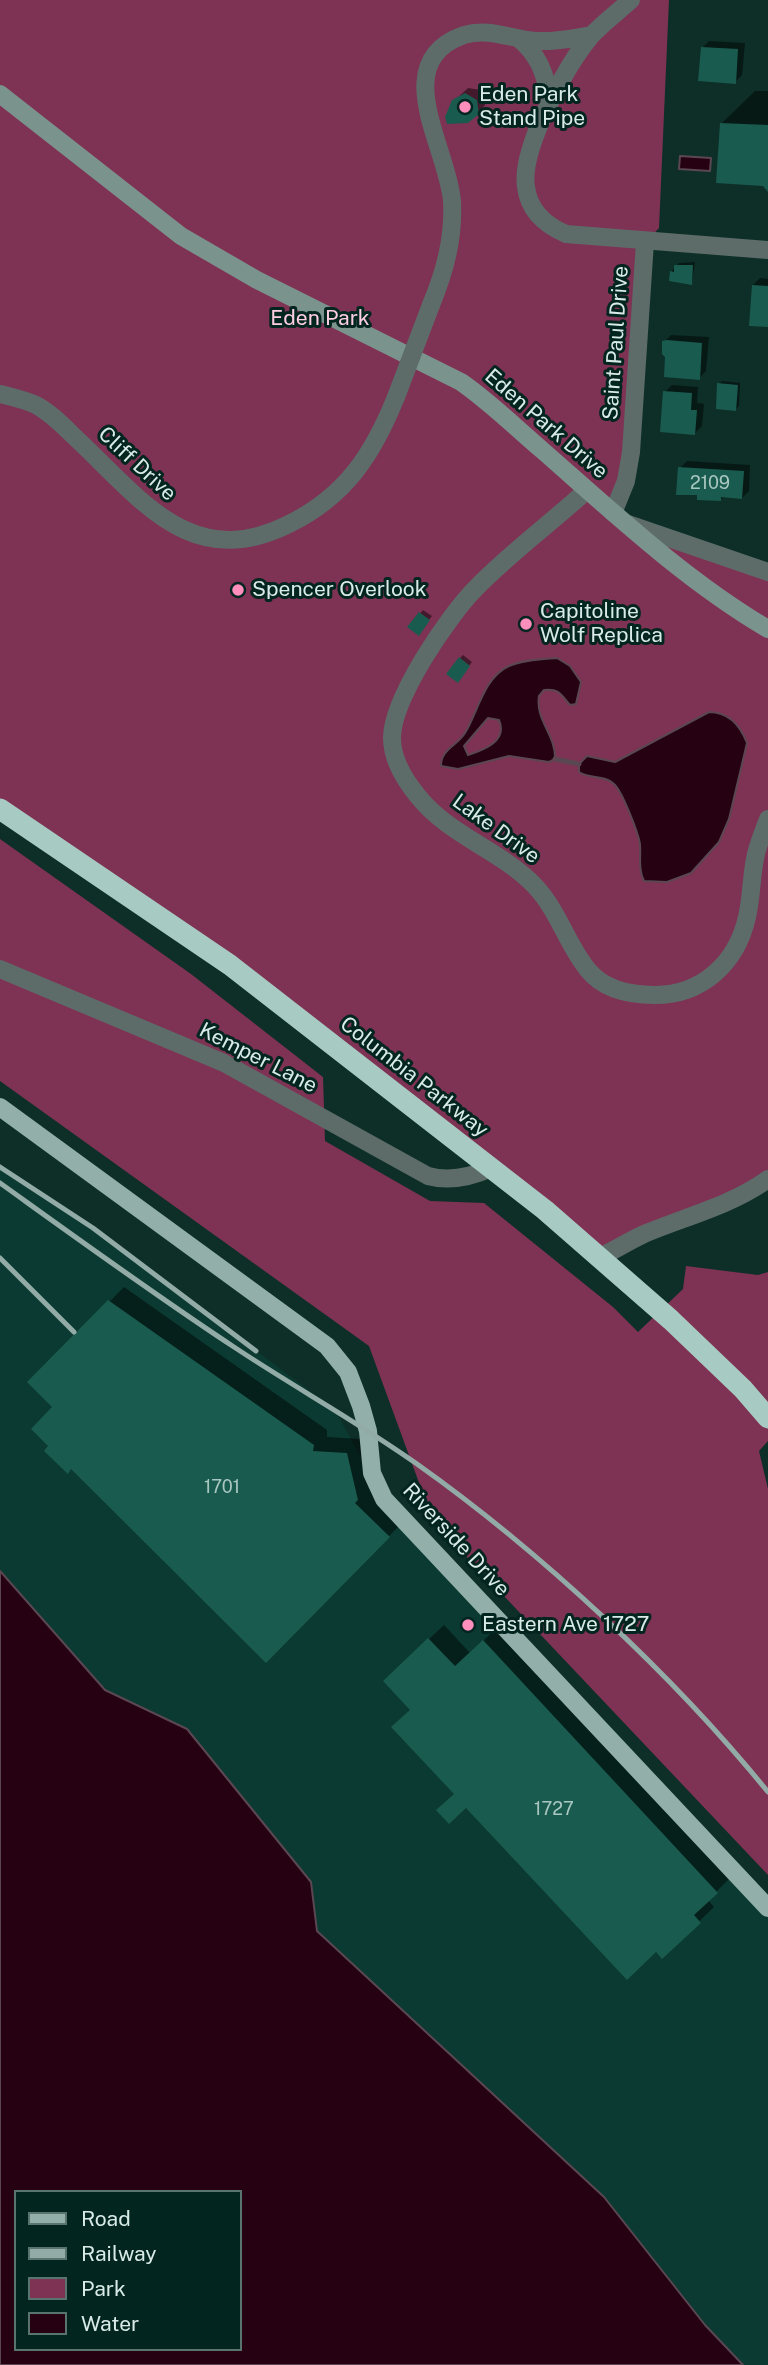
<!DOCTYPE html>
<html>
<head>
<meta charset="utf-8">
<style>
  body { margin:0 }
  #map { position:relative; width:768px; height:2365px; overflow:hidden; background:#0d2f28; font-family:"Public Sans",sans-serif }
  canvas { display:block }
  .legend { position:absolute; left:14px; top:2190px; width:228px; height:161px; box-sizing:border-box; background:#03251f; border:2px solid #59746f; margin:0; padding:9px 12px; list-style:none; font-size:21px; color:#d9ebe7 }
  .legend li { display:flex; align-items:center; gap:14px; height:35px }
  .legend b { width:35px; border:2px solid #59746f }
</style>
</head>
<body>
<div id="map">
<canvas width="768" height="2365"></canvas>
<ul class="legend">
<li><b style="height:9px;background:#92b0a9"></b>Road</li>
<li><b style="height:9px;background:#93aba6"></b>Railway</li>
<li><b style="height:19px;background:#7e3254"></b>Park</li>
<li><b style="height:19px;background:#250112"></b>Water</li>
</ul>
</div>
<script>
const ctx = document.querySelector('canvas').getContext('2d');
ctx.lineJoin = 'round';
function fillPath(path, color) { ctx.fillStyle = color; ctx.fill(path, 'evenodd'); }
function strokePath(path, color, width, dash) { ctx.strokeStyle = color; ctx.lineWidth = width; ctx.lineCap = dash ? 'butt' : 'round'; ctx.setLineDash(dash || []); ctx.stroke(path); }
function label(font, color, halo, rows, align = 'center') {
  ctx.font = font + ' "Public Sans",sans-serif'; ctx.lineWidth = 6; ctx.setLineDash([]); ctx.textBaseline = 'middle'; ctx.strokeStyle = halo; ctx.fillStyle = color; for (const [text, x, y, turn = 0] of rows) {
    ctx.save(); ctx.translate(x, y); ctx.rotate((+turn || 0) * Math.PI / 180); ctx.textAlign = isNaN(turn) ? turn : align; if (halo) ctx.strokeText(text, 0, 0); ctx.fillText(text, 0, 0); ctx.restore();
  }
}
const built = new Path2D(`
  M0,1167L93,1228L335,1410L384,1499L768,1908V2365H743L705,2325L604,2197L317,1931L311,1882L187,1729L105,1690L0,1571Z`);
const green = new Path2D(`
  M0,0H669L659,228L645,243L631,452L612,515L768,572V1179L600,1257L504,1177L0,809Z
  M0,839L191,974L323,1077L325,1141L430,1201L484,1203L613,1307L638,1332L683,1289L686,1266L758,1275L768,1272V1441L759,1451L768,1489V1875L433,1521L369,1346L0,1081Z`);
const water = new Path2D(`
  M680,156L711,158L710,171L679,169Z
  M557,658L570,666L581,682L576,704L570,705C561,695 560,688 544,690L539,696C535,720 556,735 555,759L549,762L509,756L458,769L441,766C441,749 457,746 465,733C478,712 484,677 509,666C522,660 542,659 557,658ZM488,718L499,720C508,741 484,750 468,755L464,746Z
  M709,712C729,712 740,725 747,743L729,819L719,842L691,873L667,882L644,881C638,869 641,857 640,844C638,832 622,791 614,784C605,775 589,779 579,772V764L587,756L615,762Z
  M0,1571L105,1690L187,1729L311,1882L317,1931L604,2197L705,2325L743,2365H0ZM16,2192H240V2349H16Z`);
const shadow = new Path2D(`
  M709,41L745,43L742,75L735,82L702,48Z
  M468,88L481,90L486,97L485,105L478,113L454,101Z
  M755,91H768V189L722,123Z
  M695,262L692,283L671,272L679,263Z
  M760,278L768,279V325L753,285Z
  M671,335L709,337L706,371L699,378L667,356L664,342Z
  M722,381L740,383L739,406L736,409L719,384Z
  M672,385L698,387L697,403L704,404L702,426L695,433L665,392Z
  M687,461L750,465L749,491L742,498L724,495L720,500L699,493L680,468Z
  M423,610L432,616L421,630L410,627Z
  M463,655L472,662L460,677V658Z
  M124,1287L327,1430V1437L361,1439L372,1484L368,1487L403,1522L266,1660L50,1446L54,1407L30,1382Z
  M444,1625L470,1653L498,1627L731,1877L708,1900L714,1907L662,1957L456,1793L411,1709L399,1667Z`);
const stream = new Path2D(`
  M555,759L579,764`);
const building = new Path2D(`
  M701,47L738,49L736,84L698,81Z
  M465,93L477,100L479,114L468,123L447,124L445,117L452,100Z
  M720,123L768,125V192L763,186L716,183Z
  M674,265H693L692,285L669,281L670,271L674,272Z
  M752,285L768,286V327L749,326Z
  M667,340L702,343L700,380L664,377L665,357L662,354V341Z
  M717,383L738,385L736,411L716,409Z
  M663,391L692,393L691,410H697L695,435L660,432Z
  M678,467L744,471L742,499L721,497V501L697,500V495H676Z
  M419,612L430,620L419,636L407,627Z
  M459,657L470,666L458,683L446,674Z
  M108,1300L314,1445L313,1451L347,1453L358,1500L355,1503L390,1537L266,1663L71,1469L68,1474L44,1451L48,1446L31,1429L52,1407L27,1382Z
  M428,1638L455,1666L483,1640L718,1893L694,1915L701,1923L662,1959L656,1952L627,1980L466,1808L449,1824L436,1810L454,1794L391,1727L410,1710L383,1681Z`);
const street = new Path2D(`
  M631,0C618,12 603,23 591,36C566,65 520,149 526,187C529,211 545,225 566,234L768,250
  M518,38C539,55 544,72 550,97
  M431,305C445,271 454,238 452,201C448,148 387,62 464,35C490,27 513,40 538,41C556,42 574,38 592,35
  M0,394C12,397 25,400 36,405C53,414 67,430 81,443C143,502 194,572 289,524C346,496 373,454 396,397
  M587,490C551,523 510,553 476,588C448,616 392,699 392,738C392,760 404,779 417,795C448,835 500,850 534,885C559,911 566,943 588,970C604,990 630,995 655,995C703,995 737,962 747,917C752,896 751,875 756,854C759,842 764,830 768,819
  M613,513L626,481L631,452L645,242
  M628,524L768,572
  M0,969L224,1063L428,1176C450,1182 471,1177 491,1168
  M600,1257C615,1250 629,1241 644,1234C687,1216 730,1206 768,1179`);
const secondary = new Path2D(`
  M0,94L181,236L257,280L461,382C490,402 515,427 542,450C615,514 685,580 768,629`);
const primary = new Path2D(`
  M0,1107L327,1346L348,1372L361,1406L368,1431L372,1473L384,1499L768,1908`);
const highway = new Path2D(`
  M0,809L230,965L545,1210L671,1320L743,1389L768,1418`);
const rail = new Path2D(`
  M0,1167L93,1228L256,1351
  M0,1183C78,1239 155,1295 234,1347C294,1387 358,1422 417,1464C541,1552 673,1675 768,1792
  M0,1258L74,1332`);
const streetBridge = new Path2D(`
  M396,397L431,305`);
const markers = [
  [465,107,7,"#fe8ebc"],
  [238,590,7,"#fe8ebc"],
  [526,624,7,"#fe8ebc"],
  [468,1625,7,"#fe8ebc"]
];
const numberNames = [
  ["2109",710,483],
  ["1701",222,1487],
  ["1727",554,1809]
];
const poiNames = [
  ["Eden Park",479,95],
  ["Stand Pipe",479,119],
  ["Spencer Overlook",252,590],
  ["Capitoline",540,612],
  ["Wolf Replica",540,636],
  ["Eastern Ave 1727",482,1625]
];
const parkNames = [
  ["Eden Park",320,319]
];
const streetNames = [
  ["Saint Paul Drive",616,343,-86],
  ["Eden Park Drive",546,424,41],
  ["Cliff Drive",137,464,43],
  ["Lake Drive",496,829,36],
  ["Kemper Lane",258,1058,27],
  ["Columbia Parkway",414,1077,38],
  ["Riverside Drive",456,1540,47]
];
fillPath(built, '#0b3a32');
fillPath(green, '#7e3254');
fillPath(water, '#250112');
strokePath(water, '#5b4752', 2);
fillPath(shadow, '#0007');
strokePath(stream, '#5b4752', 5);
fillPath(building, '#1a5b4f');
strokePath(street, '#5e6c69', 18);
strokePath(secondary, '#7b938d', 18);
strokePath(primary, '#92b0a9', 18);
strokePath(highway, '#a7cbc2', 21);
strokePath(rail, '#93aba6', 5);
strokePath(streetBridge, '#5e6c69', 18);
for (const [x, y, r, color] of markers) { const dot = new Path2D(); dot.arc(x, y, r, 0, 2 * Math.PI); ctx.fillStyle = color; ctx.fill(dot); strokePath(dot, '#03251f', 2.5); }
label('18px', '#a9c7c1', null, numberNames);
label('21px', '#d9ebe7', '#03251f', poiNames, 'left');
label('21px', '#fdcedf', '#03251f', parkNames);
label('21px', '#d9ebe7', '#03251f', streetNames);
</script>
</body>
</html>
